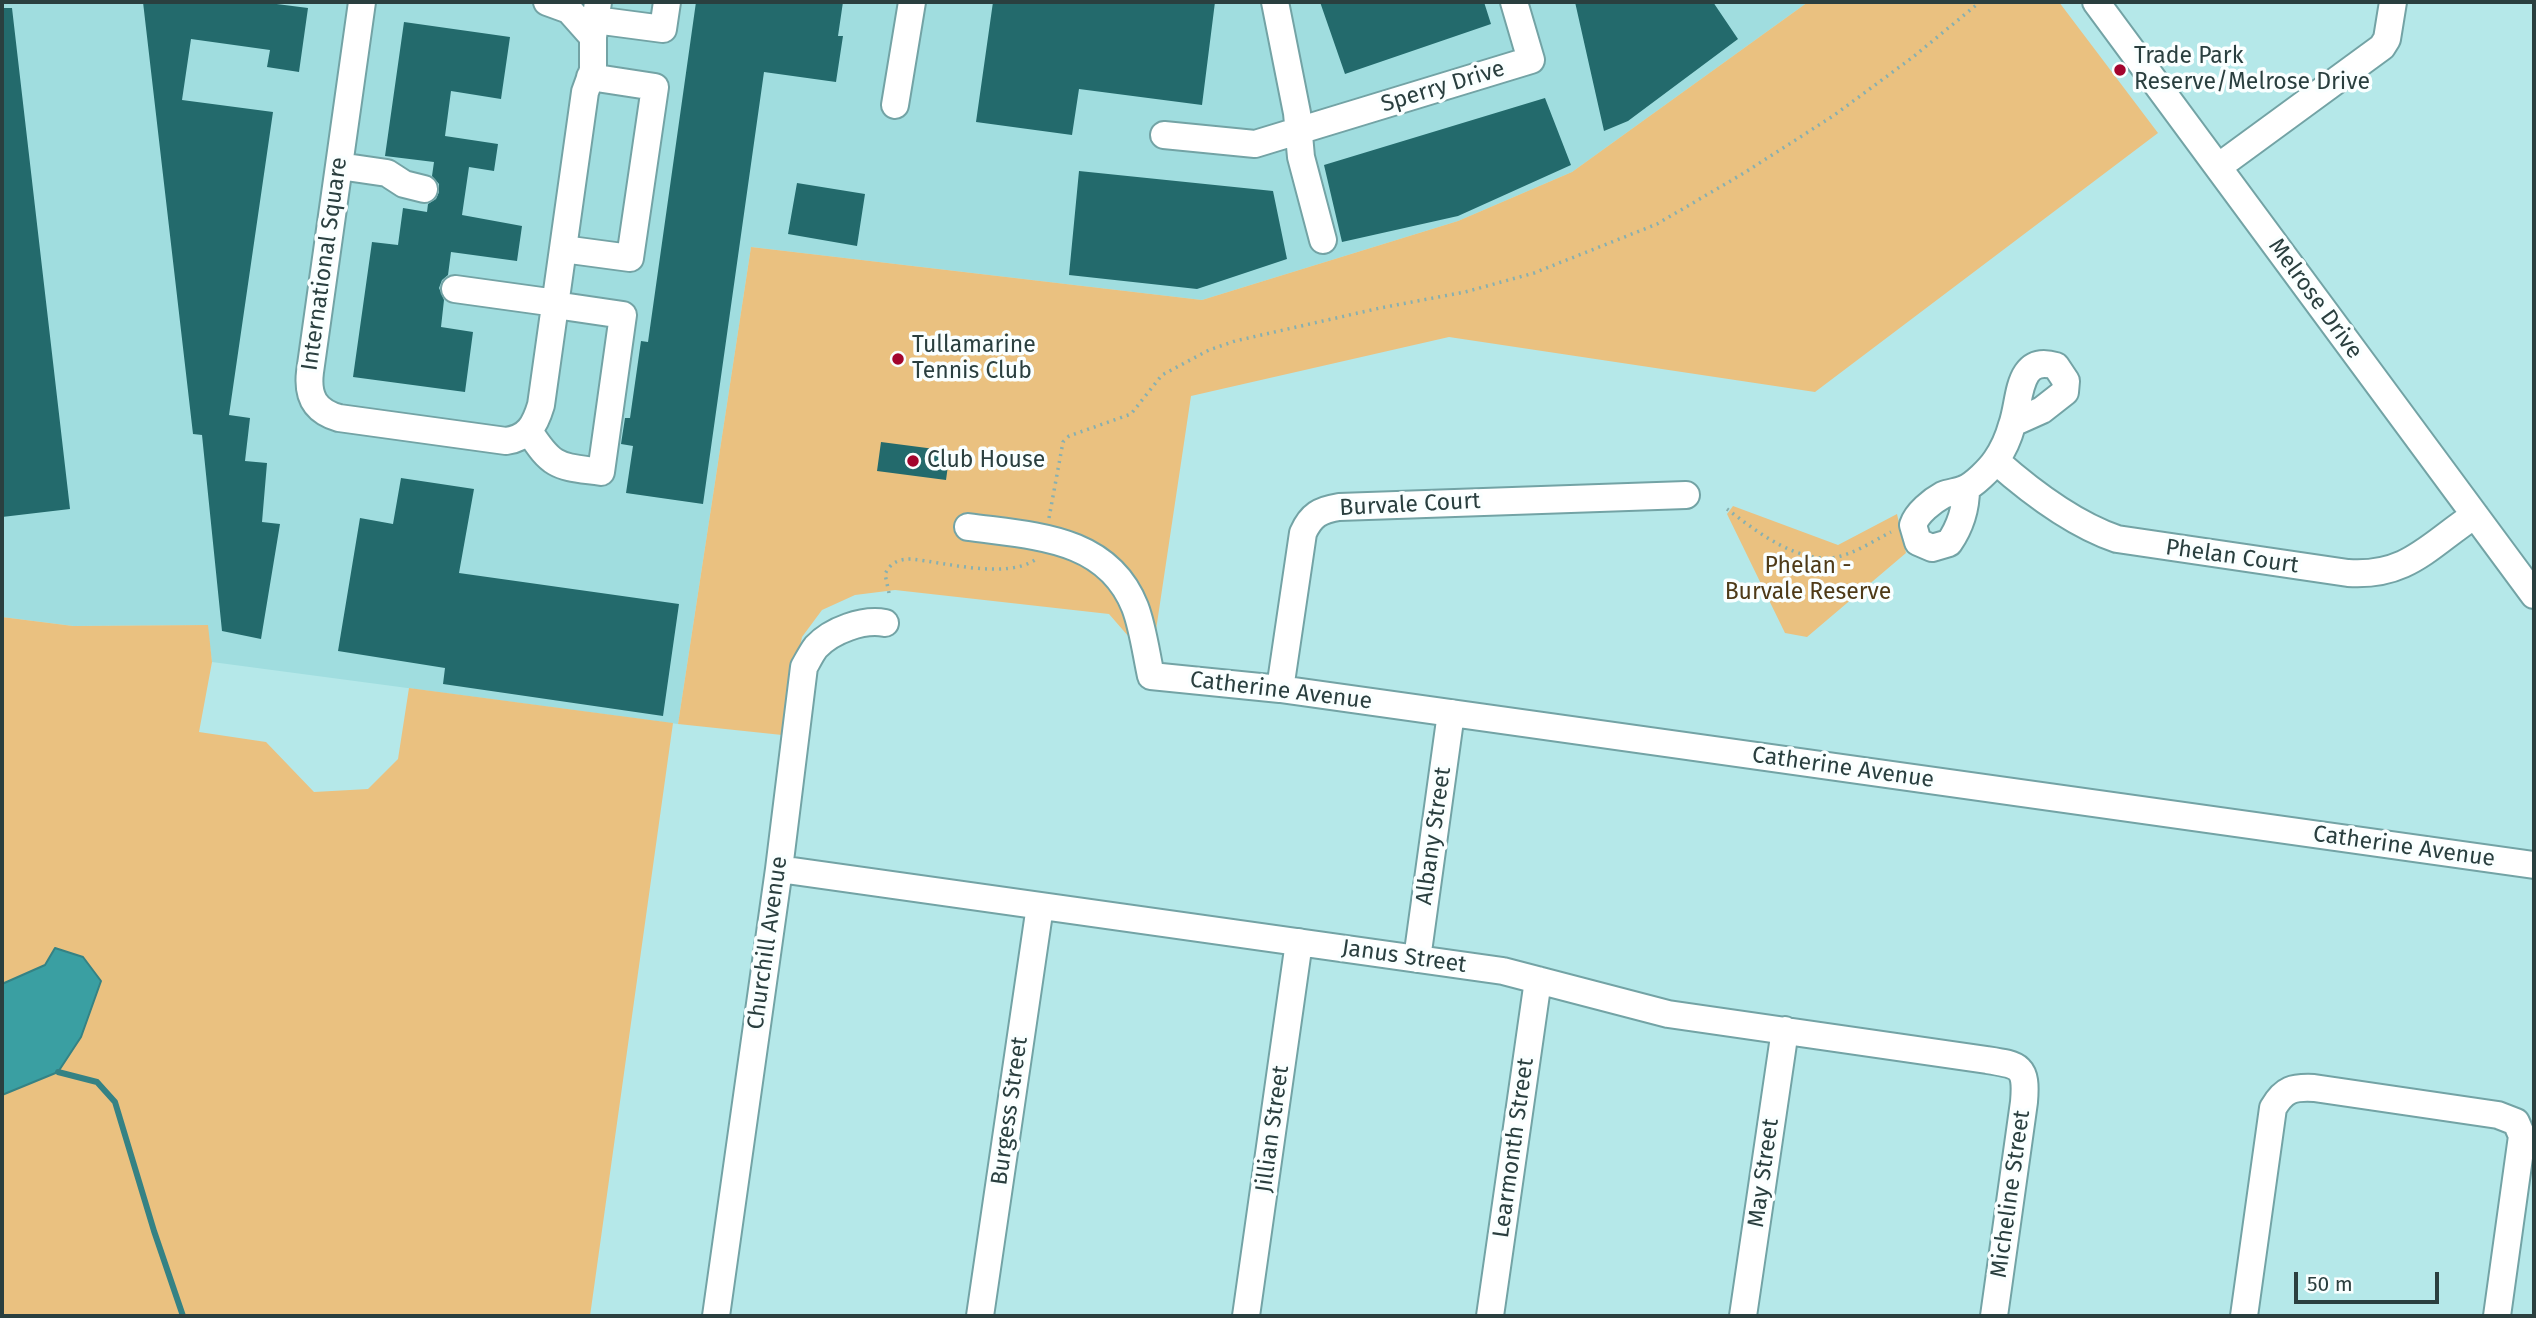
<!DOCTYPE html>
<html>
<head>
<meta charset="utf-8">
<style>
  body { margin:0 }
  #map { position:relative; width:2536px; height:1318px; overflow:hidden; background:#b5e8e9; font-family:"Fira Sans",sans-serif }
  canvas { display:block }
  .frame { position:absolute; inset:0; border:4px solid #2a3f3f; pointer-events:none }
  .scale { position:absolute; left:2294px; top:1272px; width:145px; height:32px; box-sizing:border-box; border:4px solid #2a3f3f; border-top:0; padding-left:9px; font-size:21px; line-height:24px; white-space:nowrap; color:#2a3f3f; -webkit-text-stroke:5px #faffff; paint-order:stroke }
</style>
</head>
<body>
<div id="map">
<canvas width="2536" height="1318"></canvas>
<div class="frame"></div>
<div class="scale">50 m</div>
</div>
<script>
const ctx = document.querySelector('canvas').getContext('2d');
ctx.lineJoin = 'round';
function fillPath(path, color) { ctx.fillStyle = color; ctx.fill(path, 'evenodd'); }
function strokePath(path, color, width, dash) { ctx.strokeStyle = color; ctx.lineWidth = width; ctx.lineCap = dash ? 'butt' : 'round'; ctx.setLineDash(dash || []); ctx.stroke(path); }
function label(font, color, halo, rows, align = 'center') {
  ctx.font = font + ' "Fira Sans",sans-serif'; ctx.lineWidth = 7; ctx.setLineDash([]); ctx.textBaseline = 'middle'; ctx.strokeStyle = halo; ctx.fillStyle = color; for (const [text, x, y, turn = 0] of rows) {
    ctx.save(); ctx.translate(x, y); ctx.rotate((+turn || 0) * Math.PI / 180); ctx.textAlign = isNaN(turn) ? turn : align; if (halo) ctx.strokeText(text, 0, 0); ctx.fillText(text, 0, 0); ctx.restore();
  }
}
const built = new Path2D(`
  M2,2H1808L1572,172L1458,221L1202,300L751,247L678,724L212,662L207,625L73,626L2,617Z`);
const green = new Path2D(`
  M1808,2H2059L2158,133L1815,392L1449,337L1191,396L1156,630L1129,637L1109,614L895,590L855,595L822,610L802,637L782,735L678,724L751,247L1202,300L1458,221L1572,172Z
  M1733,506L1838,545L1897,514L1906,553L1807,637L1785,633L1727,514Z
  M2,617L73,626L208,625L212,662L199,732L266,742L314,792L368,789L398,759L409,688L673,723L590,1316H2Z`);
const water = new Path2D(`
  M55,948L83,957L101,981L81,1037L58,1072L2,1095V984L45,965Z`);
const stream = new Path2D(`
  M58,1072L97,1082L115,1102L154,1231L183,1316`);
const building = new Path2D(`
  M143,2H261L308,8L299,72L267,67L270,50L191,39L182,100L273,112L229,415L250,418L245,461L267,463L262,522L280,524L261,639L222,631L202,435L193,434Z
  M696,2H843L838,36H843L836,82L764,72L703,504L626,493L633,446L621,444L625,418H630L641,341L648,342Z
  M993,2H1215L1202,105L1079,89L1072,135L976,122Z
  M1320,2H1484L1491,24L1345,74Z
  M1575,2H1713L1738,39L1628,121L1604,131Z
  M2,8H12L70,509L2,517Z
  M404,22L510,37L501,99L451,91L445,136L498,144L494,171L469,167L462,215L522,226L517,261L451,252L448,275L442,280L439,288L444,300L441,327L473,332L465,392L353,377L372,242L398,245L403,208L427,212L428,204L436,199L439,192V184L432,176L434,162L385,156Z
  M1545,98L1571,165L1458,216L1342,242L1324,165Z
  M1079,171L1273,191L1287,259L1197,289L1069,275Z
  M797,183L865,194L857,246L788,234Z
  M881,442L950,451L946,480L877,471Z
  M401,478L474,489L459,573L679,604L663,716L443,684L445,668L338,651L360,518L393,524Z`);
const path = new Path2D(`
  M1727,509C1756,531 1801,567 1841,556C1859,551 1875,540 1891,532
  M1049,518L1063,442L1069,436L1131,414L1162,375L1209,350L1235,341L1380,308L1465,292L1534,273L1657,224L1744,173L1833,116L1913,57L1980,2
  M889,593L885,574C891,562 899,559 912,559C947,563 1005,579 1035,560`);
const minor = new Path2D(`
  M362,2L310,372C307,397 315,411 339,418L506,441C528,438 535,425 541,405L585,92L593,70V37L598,2
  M547,2L569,10L593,37
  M1275,2L1297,113L1301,157L1323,240
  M2096,2L2534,595
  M595,20L663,29L667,2
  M895,105L912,2
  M1164,135L1255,144L1531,60L1514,2
  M339,166L387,173L404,184L424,189
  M2218,167L2382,47L2387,39L2393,2
  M563,249L630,258L655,87L590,77
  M455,289L556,303
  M529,431C553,469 559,466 601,472L623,315L555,305
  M1996,461C2031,492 2073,524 2117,539L2348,573C2408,577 2429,545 2475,515
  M1966,489C1966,508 1960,527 1949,543L1932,548L1918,542L1913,525C1917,513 1932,501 1943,495C1950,492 1958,492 1964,489C1974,485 1990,469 1996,460C2003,450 2009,436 2012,425C2021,401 2016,354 2056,366L2066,381L2065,392L2042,410L2013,423
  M968,527C1032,536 1107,536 1135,607C1143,628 1146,653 1151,676L1280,689L2534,865
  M1280,689L1303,533C1311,515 1320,510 1339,507L1686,495
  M779,869L1503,971L1668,1014L1987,1060C2020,1065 2027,1066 2024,1102L1994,1316
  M1417,959L1451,713
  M716,1316L779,869L804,667C808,660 812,652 816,647C832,630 863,619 885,623
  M980,1316L1040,906
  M1246,1316L1299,942
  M1490,1316L1538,980
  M1743,1316L1785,1030
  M2244,1316L2273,1108C2284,1089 2293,1087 2314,1088L2498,1115L2516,1122L2522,1136L2497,1316`);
const markers = [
  [2120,70,7,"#a3052d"],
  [898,359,7,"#a3052d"],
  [913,461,7,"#a3052d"]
];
const poiNames = [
  ["Trade Park",2134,57],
  ["Reserve/Melrose Drive",2134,83],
  ["Tullamarine",912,346],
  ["Tennis Club",912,372],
  ["Club House",927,461]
];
const streetNames = [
  ["Sperry Drive",1443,87,-17],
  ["International Square",325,264,-82],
  ["Melrose Drive",2315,299,54],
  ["Burvale Court",1410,505,-3],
  ["Phelan Court",2232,557,8],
  ["Catherine Avenue",1281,691,7],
  ["Catherine Avenue",1843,768,8],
  ["Albany Street",1434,836,-82],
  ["Catherine Avenue",2404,847,8],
  ["Churchill Avenue",768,943,-82],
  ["Janus Street",1404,957,8],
  ["Burgess Street",1010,1111,-82],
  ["Jillian Street",1273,1129,-82],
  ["Learmonth Street",1514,1148,-82],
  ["May Street",1764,1173,-82],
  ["Micheline Street",2011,1194,-82]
];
const parkNames = [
  ["Phelan -",1808,567],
  ["Burvale Reserve",1808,593]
];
fillPath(built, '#a0dddf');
fillPath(green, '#eac180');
fillPath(water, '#3a9fa2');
strokePath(water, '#358284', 2);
strokePath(stream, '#358284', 6);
fillPath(building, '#236a6c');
strokePath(minor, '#73a3a5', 30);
strokePath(path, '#87b0b0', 3.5, [2, 5]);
strokePath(minor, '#fff', 26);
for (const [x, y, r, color] of markers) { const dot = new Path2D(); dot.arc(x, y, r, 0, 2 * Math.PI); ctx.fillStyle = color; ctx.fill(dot); strokePath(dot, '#faffff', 2.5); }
label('23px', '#2a3f3f', '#faffff', poiNames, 'left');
label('23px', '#2a3f3f', '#faffff', streetNames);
label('23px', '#4e3a17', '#faffff', parkNames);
</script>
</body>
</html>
